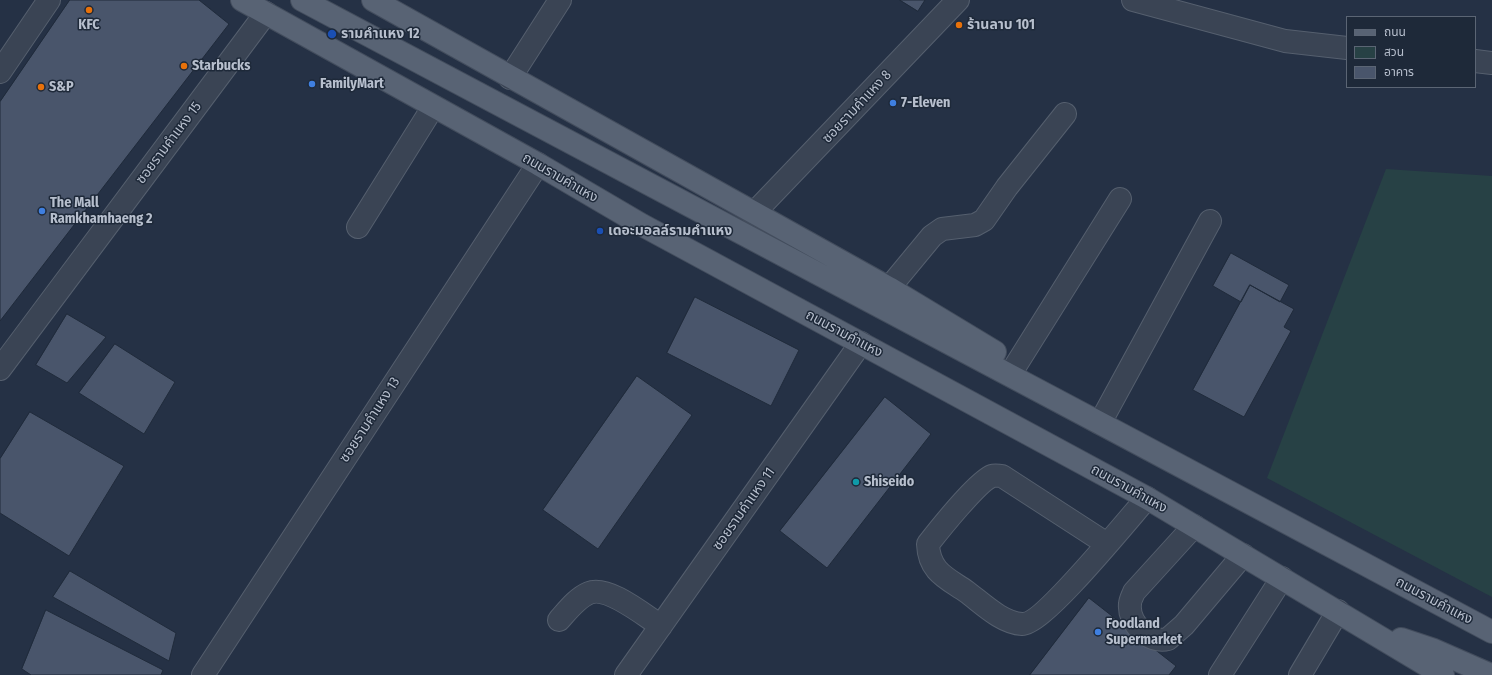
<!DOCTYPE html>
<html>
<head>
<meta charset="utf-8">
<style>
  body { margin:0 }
  #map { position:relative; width:1492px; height:675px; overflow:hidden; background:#253145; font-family:"Fira Sans Condensed","Noto Sans Thai",sans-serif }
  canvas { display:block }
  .legend { position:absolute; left:1346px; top:16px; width:130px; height:72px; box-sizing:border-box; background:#1e2939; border:1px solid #5b6574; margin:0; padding:5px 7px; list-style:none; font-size:12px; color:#b7bfcd }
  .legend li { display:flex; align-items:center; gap:8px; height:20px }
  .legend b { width:20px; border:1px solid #5b6574 }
</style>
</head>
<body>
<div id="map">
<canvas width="1492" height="675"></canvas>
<ul class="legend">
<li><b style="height:5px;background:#586374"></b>ถนน</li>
<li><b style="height:11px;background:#274145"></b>สวน</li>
<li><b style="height:11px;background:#49556b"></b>อาคาร</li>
</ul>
</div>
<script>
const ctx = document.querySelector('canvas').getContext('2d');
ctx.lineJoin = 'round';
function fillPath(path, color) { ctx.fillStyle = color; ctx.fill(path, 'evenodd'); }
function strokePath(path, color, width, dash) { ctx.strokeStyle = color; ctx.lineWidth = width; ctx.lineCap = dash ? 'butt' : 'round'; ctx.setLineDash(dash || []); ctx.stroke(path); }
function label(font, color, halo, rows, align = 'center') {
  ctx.font = font + ' "Fira Sans Condensed","Noto Sans Thai",sans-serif'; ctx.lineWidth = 3; ctx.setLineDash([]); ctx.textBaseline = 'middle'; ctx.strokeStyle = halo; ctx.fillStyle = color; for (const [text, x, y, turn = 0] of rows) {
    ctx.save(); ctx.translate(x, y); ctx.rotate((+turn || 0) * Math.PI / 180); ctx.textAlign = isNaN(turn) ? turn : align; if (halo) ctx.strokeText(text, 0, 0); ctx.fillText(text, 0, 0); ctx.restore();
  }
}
const green = new Path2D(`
  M1386,169L1492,176V597L1267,478Z`);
const building = new Path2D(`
  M70,0H199L229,24L0,321V102Z
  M900,0H925L918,11Z
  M1231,253L1289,285L1280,302L1250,285L1241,302L1213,286Z
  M1250,285L1294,309L1284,327L1291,331L1244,417L1193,390Z
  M695,297L799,350L771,406L667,353Z
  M67,314L106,337L67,383L36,365Z
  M115,344L175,382L144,434L79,393Z
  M637,376L692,415L598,549L543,510Z
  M885,397L931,434L827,568L780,531Z
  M30,412L124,466L69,556L0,513V459Z
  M70,571L176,633L169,661L53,597Z
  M1089,598L1176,666L1169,675H1030Z
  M46,610L163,670L161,675H31L22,669Z`);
const minor = new Path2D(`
  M1133,0L1285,41L1347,48
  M1475,61L1492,63
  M0,72L49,0
  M510,78L560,0
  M755,212L958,0
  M358,227L433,107
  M889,288L932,236L942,229L975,225L984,220L1007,187L1065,114
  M1016,365L1120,199
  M0,369L266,13
  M1100,423L1210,221
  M1194,526L1134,592C1133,595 1130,600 1130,604C1128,623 1149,644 1168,639L1184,625L1243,555
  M1107,544L1002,476C999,476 995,475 992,476C978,481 939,530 928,544C929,572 947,578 967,592C983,604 1002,623 1022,624C1043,625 1129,518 1147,498
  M559,620C568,610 577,598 589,593C608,585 645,616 661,626
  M203,675L538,164
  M626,675L861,343
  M1220,675L1282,578
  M1300,675L1338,611`);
const major = new Path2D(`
  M242,0L538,164L642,225L1147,498L1443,675
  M302,0C698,211 1096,420 1492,632
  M373,0L889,288L995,352
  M1401,639L1434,650L1491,675`);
const markers = [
  [89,10,4,"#e8710a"],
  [959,25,4,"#e8710a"],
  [332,34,5,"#1a4fb4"],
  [184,66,4,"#e8710a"],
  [312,84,4,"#3f7fe0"],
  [41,87,4,"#e8710a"],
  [893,103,4,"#3f7fe0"],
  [42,211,4,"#3f7fe0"],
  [600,231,4,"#1a4fb4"],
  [856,482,4,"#0f9aa8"],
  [1098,632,4,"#3f7fe0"]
];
const poiNames = [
  ["KFC",89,25,"center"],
  ["ร้านลาบ 101",967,25],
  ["รามคำแหง 12",341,34],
  ["Starbucks",192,66],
  ["FamilyMart",320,84],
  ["S&P",49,87],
  ["7-Eleven",901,103],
  ["The Mall",50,203],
  ["Ramkhamhaeng 2",50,219],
  ["เดอะมอลล์รามคำแหง",608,231],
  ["Shiseido",864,482],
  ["Foodland",1106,624],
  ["Supermarket",1106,640]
];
const streetNames = [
  ["ซอยรามคำแหง 8",857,107,-47],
  ["ซอยรามคำแหง 15",169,143,-53],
  ["ถนนรามคำแหง",560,178,30],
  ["ถนนรามคำแหง",844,334,28],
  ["ซอยรามคำแหง 13",370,420,-57],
  ["ถนนรามคำแหง",1129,489,29],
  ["ซอยรามคำแหง 11",744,509,-55],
  ["ถนนรามคำแหง",1434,601,28]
];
fillPath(green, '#274145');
fillPath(building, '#49556b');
strokePath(building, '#202b3b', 1);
strokePath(minor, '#555f6e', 24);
strokePath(major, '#434d5d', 24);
strokePath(minor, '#3a4454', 22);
strokePath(major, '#586374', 22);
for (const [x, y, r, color] of markers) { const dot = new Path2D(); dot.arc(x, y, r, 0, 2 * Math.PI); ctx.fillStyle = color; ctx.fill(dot); strokePath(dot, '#1e2939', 1.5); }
label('bold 14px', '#b7bfcd', '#1e2939', poiNames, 'left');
label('14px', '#b7bfcd', '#1e2939', streetNames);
</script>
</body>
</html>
